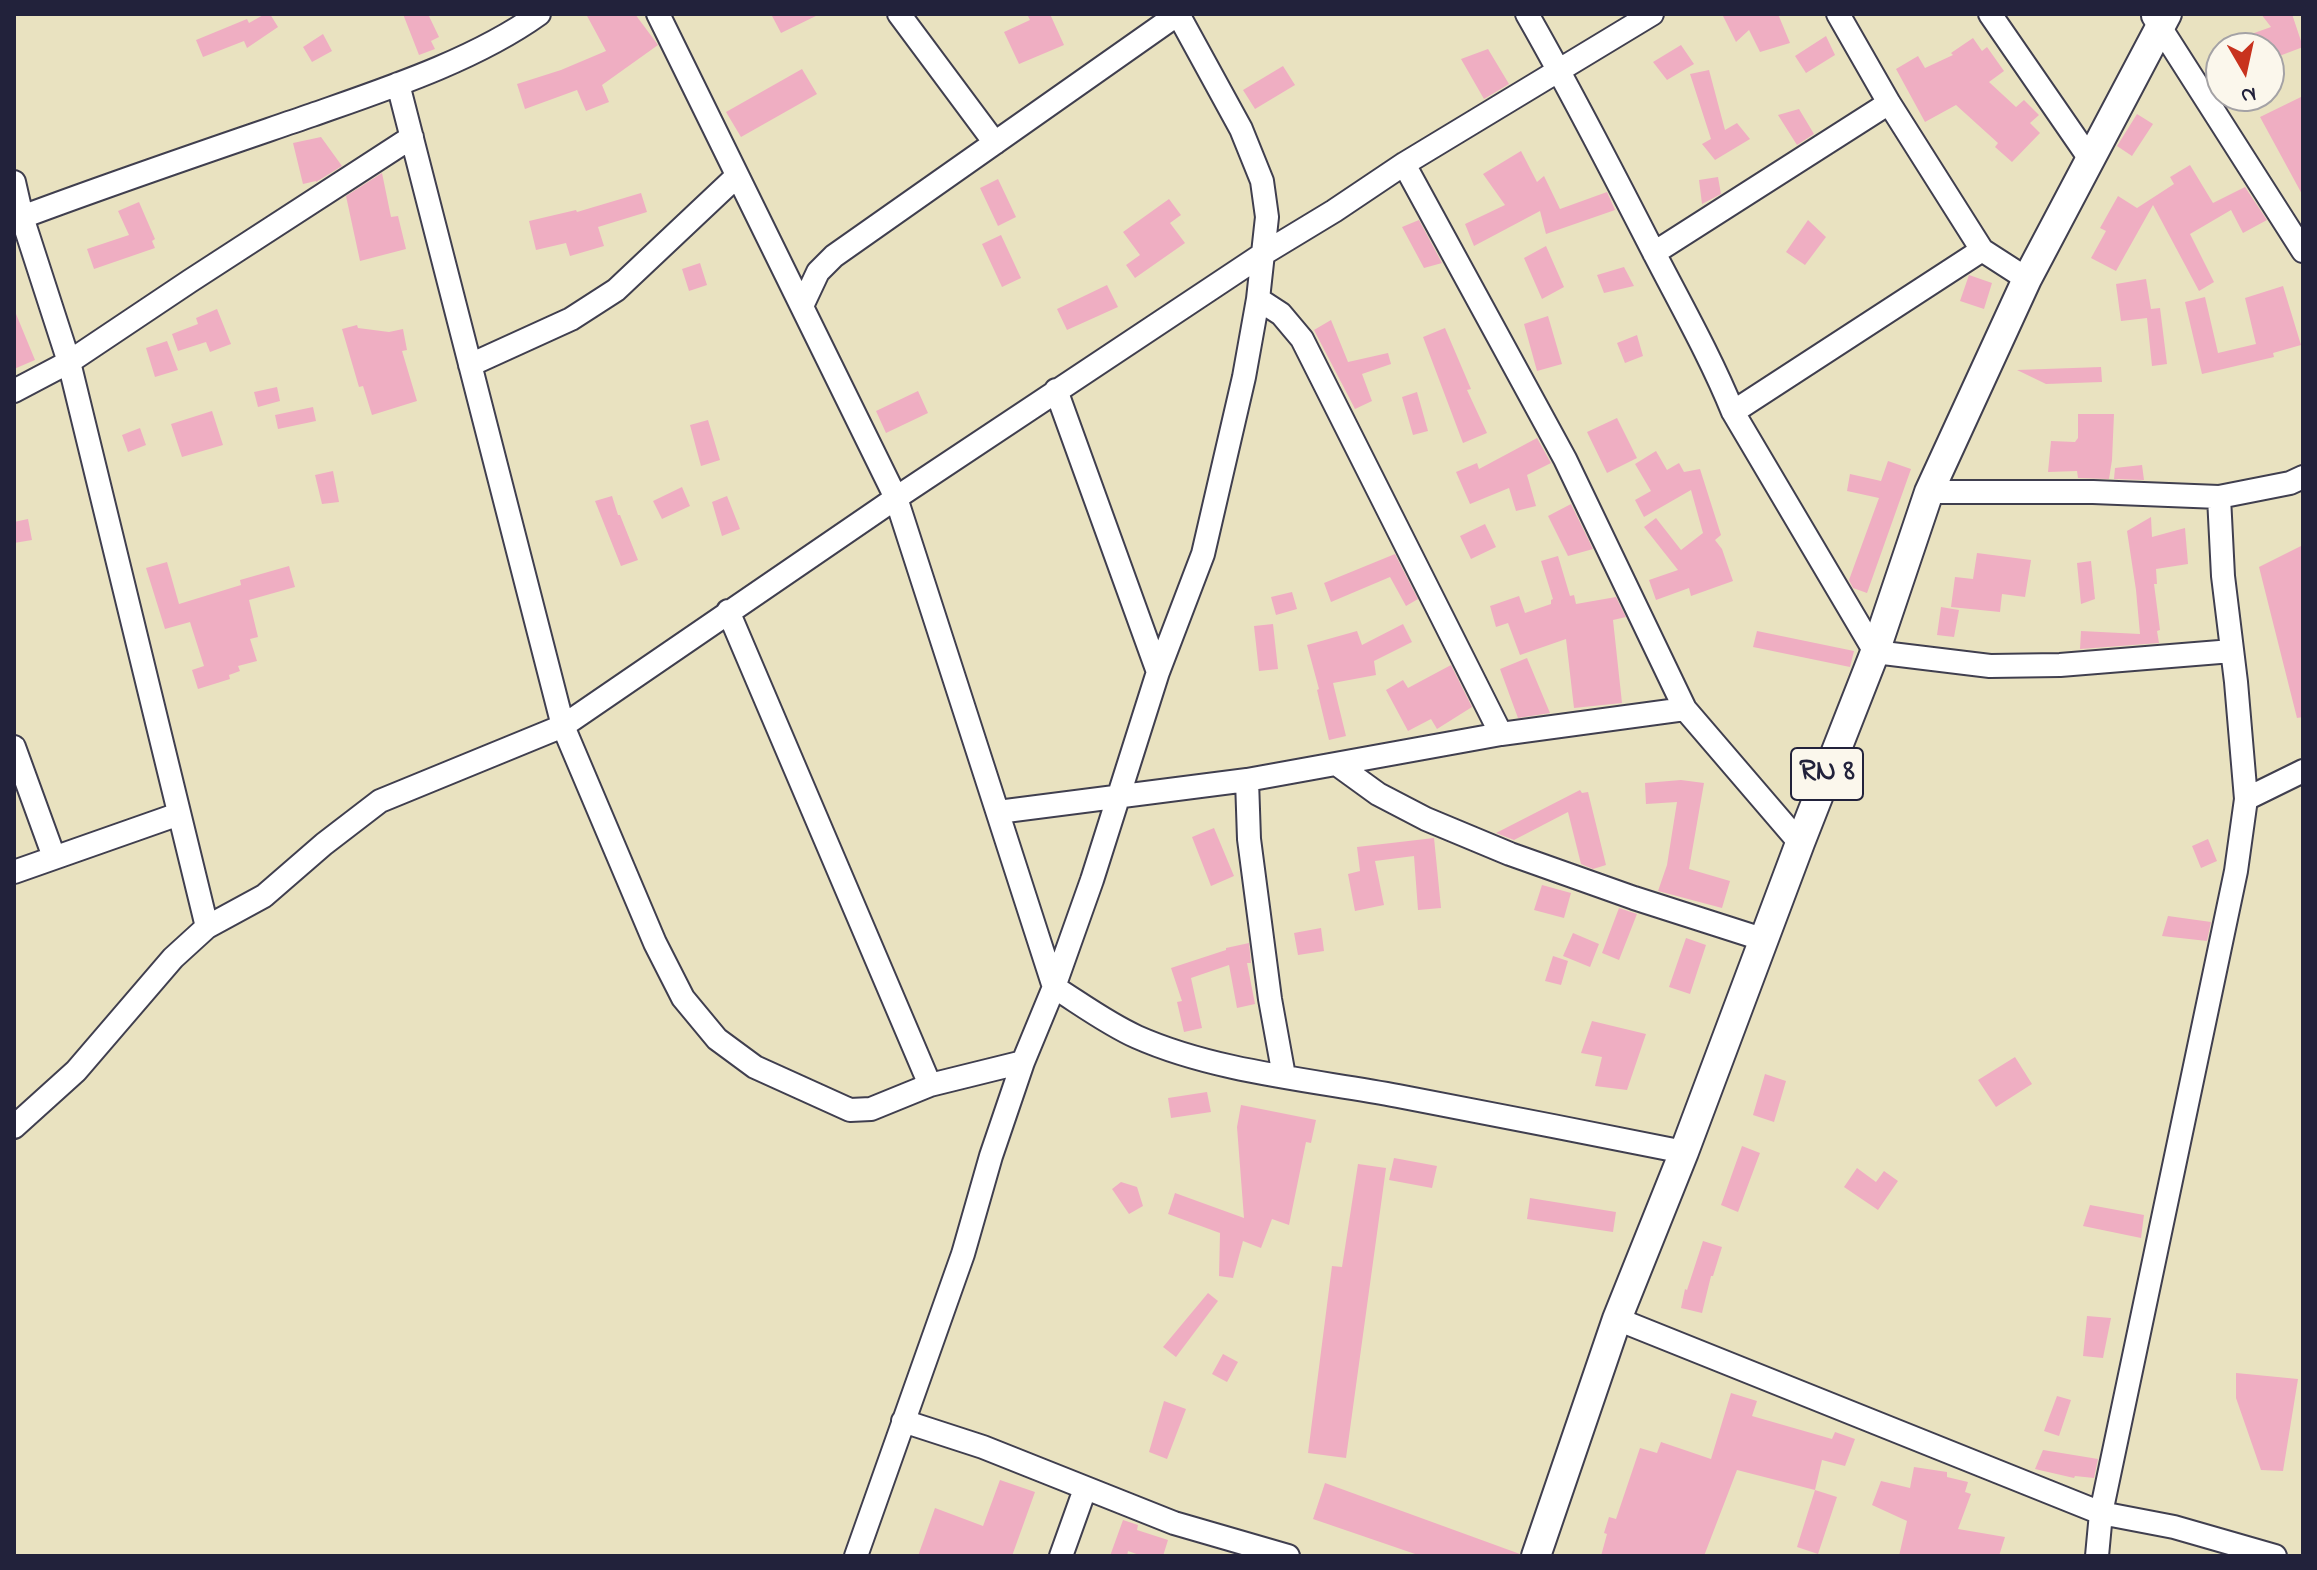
<!DOCTYPE html>
<html>
<head>
<meta charset="utf-8">
<style>
  body { margin:0 }
  #map { position:relative; width:2317px; height:1570px; overflow:hidden; background:#e9e2c0; font-family:"Indie Flower",sans-serif }
  canvas { display:block }
  .frame { position:absolute; inset:0; border:16px solid #22223b; pointer-events:none }
  .north { position:absolute; left:2205px; top:32px; width:80px; height:80px; box-sizing:border-box; background:#fbf7ec; border:2px solid #a4a2a5; border-radius:50%; rotate:171deg; font-size:22px; font-weight:700; line-height:32px; text-align:center; color:#22223b }
  .north::after { content:''; display:block; margin:auto; width:28px; height:36px; background:#c8321e; clip-path:polygon(50% 0,100% 100%,50% 72%,0 100%) }
</style>
</head>
<body>
<div id="map">
<canvas width="2317" height="1570"></canvas>
<div class="frame"></div>
<div class="north">N</div>
</div>
<script>
const ctx = document.querySelector('canvas').getContext('2d');
ctx.lineJoin = 'round';
function fillPath(path, color) { ctx.fillStyle = color; ctx.fill(path, 'evenodd'); }
function strokePath(path, color, width, dash) { ctx.strokeStyle = color; ctx.lineWidth = width; ctx.lineCap = dash ? 'butt' : 'round'; ctx.setLineDash(dash || []); ctx.stroke(path); }
function label(font, color, halo, rows, align = 'center') {
  ctx.font = font + ' "Indie Flower",sans-serif'; ctx.lineWidth = 6; ctx.setLineDash([]); ctx.textBaseline = 'middle'; ctx.strokeStyle = halo; ctx.fillStyle = color; for (const [text, x, y, turn = 0] of rows) {
    ctx.save(); ctx.translate(x, y); ctx.rotate((+turn || 0) * Math.PI / 180); ctx.textAlign = isNaN(turn) ? turn : align; if (halo) ctx.strokeText(text, 0, 0); ctx.fillText(text, 0, 0); ctx.restore();
  }
}
const building = new Path2D(`
  M265,14H270L278,27L247,48L244,41L203,57L196,40L247,19L249,23Z
  M403,14H428L439,37L431,41L435,49L419,55Z
  M586,14H635L658,45L602,85L609,102L586,111L577,90L525,109L517,84L561,70L606,51Z
  M771,14H820L781,33Z
  M1027,14H1050L1064,45L1019,64L1004,32L1030,20Z
  M1722,14H1778L1790,43L1760,52L1749,30L1736,42Z
  M2261,14H2292L2303,47L2274,58L2270,48H2218V46L2271,27Z
  M323,34L332,51L312,62L303,47Z
  M1826,36L1835,55L1806,73L1795,56Z
  M1973,38L1982,51L1987,47L2004,71L1989,82L2016,107L2024,100L2039,115L2030,123L2040,133L2012,162L1995,147L1998,143L1956,105L1925,122L1896,69L1918,56L1925,68L1953,55L1951,53Z
  M1681,45L1694,64L1667,80L1653,62Z
  M1488,49L1509,84L1484,99L1461,59Z
  M1283,66L1295,85L1255,109L1243,90Z
  M802,69L817,94L741,137L726,112Z
  M1709,70L1725,130L1737,123L1750,139L1715,160L1702,144L1711,139L1690,74Z
  M2303,96V196L2260,117Z
  M1799,109L1814,134L1797,145L1778,115Z
  M2137,114L2153,124L2132,156L2117,146Z
  M321,137L342,166L316,182V181L303,184L293,143Z
  M1521,151L1537,182L1544,176L1560,209L1607,192L1615,210L1546,234L1540,211L1474,246L1465,224L1505,205L1483,174Z
  M2190,165L2213,203L2245,187L2267,220L2243,233L2231,210L2190,234L2214,282L2199,291L2153,205L2116,271L2091,258L2106,231L2100,228L2118,196L2137,208L2174,184L2170,177Z
  M382,173L391,217L398,216L406,249L360,261L346,196Z
  M1718,177L1721,194L1702,204L1699,180Z
  M998,179L1016,217L998,226L980,188Z
  M641,193L647,212L598,227L604,246L570,256L566,243L536,250L529,221L576,210L577,212Z
  M1169,199L1181,215L1170,223L1185,243L1135,278L1126,265L1140,255L1123,232Z
  M139,202L155,239L152,241L155,248L94,269L87,249L129,235L118,211Z
  M1419,220L1442,263L1424,268L1402,227Z
  M1808,220L1826,237L1805,265L1786,252Z
  M1001,235L1021,278L1002,287L982,244Z
  M1546,246L1564,287L1542,299L1524,258Z
  M700,263L707,285L689,291L682,269Z
  M1624,267L1634,286L1604,293L1597,275Z
  M1969,275L1992,283L1984,309L1960,301Z
  M2146,279L2151,309L2160,308L2167,364L2152,366L2147,318L2121,321L2116,284Z
  M1107,285L1118,307L1067,330L1057,309Z
  M2283,286L2301,345L2273,353L2274,357L2202,374L2185,302L2205,297L2218,353L2256,344L2245,298Z
  M14,309L35,360L14,369Z
  M217,309L231,344L210,352L206,342L178,351L172,334L198,324L196,318Z
  M1548,316L1562,364L1537,371L1524,324Z
  M1331,320L1348,362L1388,353L1391,364L1362,374L1372,401L1355,409L1314,330Z
  M357,325L358,328L389,332L403,329L407,350L402,351L417,401L372,415L363,386L359,387L342,329Z
  M1445,328L1471,389L1467,390L1487,433L1463,443L1423,337Z
  M1637,335L1643,356L1625,363L1617,343Z
  M167,341L178,370L155,377L146,348Z
  M2101,367L2102,382L2046,384L2017,370Z
  M277,387L280,401L258,407L254,392Z
  M918,391L928,413L886,433L876,411Z
  M1417,392L1428,431L1413,435L1402,397Z
  M313,407L316,421L278,429L275,415Z
  M212,411L223,445L182,457L171,424Z
  M2078,414H2114L2112,460L2109,479L2078,478L2077,471L2048,472L2051,441L2075,442L2078,438Z
  M1617,418L1637,458L1607,473L1587,432Z
  M708,420L720,460L701,466L690,425Z
  M140,428L146,445L128,452L122,435Z
  M1537,438L1551,463L1527,475L1536,506L1516,511L1509,488L1470,504L1456,472L1477,463L1479,469Z
  M1656,451L1667,470L1679,463L1684,472L1700,469L1721,535L1715,540L1722,549L1733,581L1691,596L1689,588L1656,600L1649,580L1678,570L1644,527L1656,518L1681,550L1703,533L1691,490L1644,517L1635,500L1651,491L1635,464Z
  M1888,461L1911,469L1867,593L1853,588L1849,580L1879,498L1847,491L1850,474L1881,481Z
  M2142,465L2144,480L2114,479L2115,468Z
  M333,471L339,502L322,504L315,475Z
  M682,487L690,506L662,519L653,501Z
  M612,496L618,515H620L638,560L621,566L595,501Z
  M727,496L740,529L722,536L712,502Z
  M1571,504L1593,549L1568,556L1548,516Z
  M2151,517L2152,537L2185,528L2188,564L2156,569L2157,584H2154L2160,630L2157,631L2159,643L2080,649L2081,631L2140,634L2136,590L2127,531Z
  M28,519L32,540L14,543V522Z
  M1485,524L1496,547L1471,559L1460,536Z
  M2303,545V717L2297,718L2259,567Z
  M1977,553L2031,560L2025,597L2002,594L2000,612L1951,607L1955,577L1973,579Z
  M1395,554L1418,599L1406,606L1390,577L1331,602L1324,583Z
  M1558,556L1570,596L1574,595L1576,604L1616,597L1626,617L1613,620L1622,703L1574,708L1566,639L1520,655L1508,623L1496,627L1490,606L1519,596L1525,613L1551,604V600L1553,599L1541,561Z
  M2091,561L2095,599L2081,604L2077,563Z
  M167,562L179,604L241,585L240,580L289,566L295,587L249,600L258,637L250,639L257,661L238,666L240,671L229,675L230,679L198,689L192,670L204,666L190,622L165,629L146,568Z
  M1292,592L1297,609L1276,615L1271,597Z
  M1941,607L1959,610L1954,637L1937,635Z
  M1273,624L1278,669L1259,671L1254,626Z
  M1403,624L1412,642L1374,661L1376,675L1333,683L1346,736L1329,740L1317,690L1319,689L1307,645L1357,631L1362,645Z
  M1757,631L1854,651L1850,667L1753,647Z
  M1527,658L1550,713L1518,718L1500,669Z
  M1451,665L1472,707L1437,729L1431,719L1408,731L1386,690L1403,680L1408,688Z
  M1681,780L1704,783L1689,869L1730,881L1722,908L1658,891L1667,865L1677,802L1646,804L1645,783Z
  M1580,790L1582,793L1588,792L1606,865L1593,869L1581,864L1568,812L1514,840L1496,833Z
  M1214,828L1234,876L1211,886L1192,837Z
  M1434,838L1441,908L1418,910L1414,856L1375,861L1384,905L1355,911L1348,874L1360,871L1357,847Z
  M2208,839L2217,861L2201,868L2192,846Z
  M1542,885L1571,893L1564,918L1534,910Z
  M1619,908L1637,914L1619,960L1602,953Z
  M2168,916L2211,922L2207,941L2162,936Z
  M1321,928L1324,951L1298,955L1294,933Z
  M1573,933L1599,944L1590,967L1563,956Z
  M1686,938L1706,945L1690,994L1669,987Z
  M1249,943L1251,963H1247L1255,1004L1237,1008L1229,965L1191,978L1202,1028L1184,1032L1177,1002L1182,1001L1171,968L1226,950V948Z
  M1553,956L1568,961L1561,985L1545,981Z
  M1592,1021L1646,1034L1627,1090L1595,1086L1602,1057L1581,1053Z
  M2015,1057L2032,1084L1996,1107L1978,1080Z
  M1765,1074L1786,1081L1774,1122L1753,1115Z
  M1207,1092L1211,1112L1171,1118L1168,1098Z
  M1241,1105L1316,1120L1311,1143L1306,1142L1289,1225L1272,1219L1261,1248L1243,1241L1233,1278L1219,1276L1220,1233L1168,1214L1175,1193L1244,1218L1237,1127Z
  M1742,1146L1760,1153L1738,1212L1721,1205Z
  M1394,1158L1437,1166L1432,1188L1389,1180Z
  M1358,1164L1386,1168L1346,1458L1308,1453L1332,1266L1342,1267Z
  M1857,1168L1876,1182L1884,1171L1898,1181L1878,1210L1844,1187Z
  M1121,1182L1137,1187L1143,1206L1129,1214L1112,1189Z
  M1530,1198L1616,1212L1613,1232L1527,1219Z
  M2090,1205L2144,1215L2141,1238L2083,1226Z
  M1703,1241L1722,1247L1713,1276H1711L1702,1313L1681,1308L1685,1289L1687,1290Z
  M1208,1293L1218,1301L1176,1357L1163,1347Z
  M2087,1316L2111,1318L2103,1358L2083,1356Z
  M1223,1354L1238,1362L1227,1382L1212,1374Z
  M2236,1373L2298,1379L2283,1471L2261,1470L2236,1398Z
  M1731,1393L1757,1401L1752,1416L1832,1439L1835,1432L1855,1439L1845,1466L1822,1460L1815,1490L1737,1470L1704,1556H1601L1607,1534L1604,1533L1609,1517L1616,1519L1640,1448L1657,1453L1661,1442L1711,1459Z
  M2057,1396L2071,1400L2059,1436L2044,1431Z
  M1164,1401L1186,1409L1167,1459L1149,1452Z
  M2043,1450L2098,1459L2094,1478L2075,1476L2074,1478L2035,1469Z
  M1914,1467L1947,1472V1477L1968,1482L1965,1492L1971,1494L1958,1529L2005,1537L1999,1556H1899L1907,1521L1872,1505L1881,1481L1910,1488Z
  M1000,1480L1035,1492L1012,1556H918L935,1508L983,1526Z
  M1325,1483L1520,1554L1519,1556H1421L1313,1519Z
  M1815,1490L1837,1497L1818,1554L1797,1547Z
  M1123,1520L1138,1525L1137,1530L1168,1540L1163,1556H1142L1128,1551L1127,1556H1110Z`);
const minor = new Path2D(`
  M658,14L896,498L1054,987C1081,1004 1108,1024 1137,1037C1216,1072 1313,1080 1398,1096C1493,1114 1589,1133 1684,1152
  M899,14L995,143
  M1527,14C1570,89 1609,165 1648,241C1677,298 1709,353 1733,412L1875,652L1990,666L2060,665L2232,651
  M1838,14L1889,103L1982,250L2027,279
  M1990,14L2090,159
  M2153,16L2303,251
  M398,84L563,726L655,943L683,998L717,1039L755,1067L850,1110L871,1109L930,1085L1023,1062
  M1404,164L1565,459L1685,709L1800,843
  M14,182L22,217L69,362L207,927
  M14,220C112,183 213,149 312,115C386,89 475,60 539,14
  M1654,253L1889,103
  M1258,299L1281,314L1302,339L1501,734
  M802,306L818,272L834,256L1178,14
  M470,365L571,319L616,290L737,176
  M1056,390L1158,672
  M14,391L69,362L190,281L412,137
  M1733,412L1982,250
  M1929,492H2093L2219,497L2290,483L2303,477
  M728,611L930,1085
  M14,747L54,857
  M1338,765L1378,794L1426,819L1510,854L1634,898L1765,940
  M1247,780L1249,839L1270,999L1284,1076
  M2246,799L2303,771
  M998,812L1247,780L1501,734L1685,709
  M14,872L179,814
  M14,1127L76,1071L173,958L207,927L264,896L324,844L380,801L563,726L896,498L1263,254L1334,211L1404,164L1652,14
  M1617,1319L2101,1513L2174,1527L2275,1556
  M903,1421L983,1447L1174,1523L1288,1556
  M856,1556L963,1254L991,1156L1023,1062L1054,987L1092,880L1158,672L1203,554L1244,377L1258,299L1267,217L1262,181L1241,129L1178,14
  M1061,1556L1085,1489
  M2097,1556L2101,1513L2236,871L2246,799L2236,682L2223,576L2219,497`);
const major = new Path2D(`
  M1536,1556L1617,1319L1684,1152L1800,843L1875,652L1929,492L2027,279L2167,14`);
const shields = [
  [1827,774,72]
];
const shieldNames = [
  ["RN 8",1827,774]
];
fillPath(building, '#efaec2');
strokePath(minor, '#403f4f', 26);
strokePath(major, '#403f4f', 32);
strokePath(minor, '#fff', 22);
strokePath(major, '#fff', 28);
for (const [x, y, w] of shields) { const box = new Path2D(); box.roundRect(x - w / 2, y - 26, w, 52, 6); ctx.fillStyle = '#fbf7ec'; ctx.fill(box); strokePath(box, '#22223b', 2); }
label('bold 30px', '#22223b', null, shieldNames);
</script>
</body>
</html>
